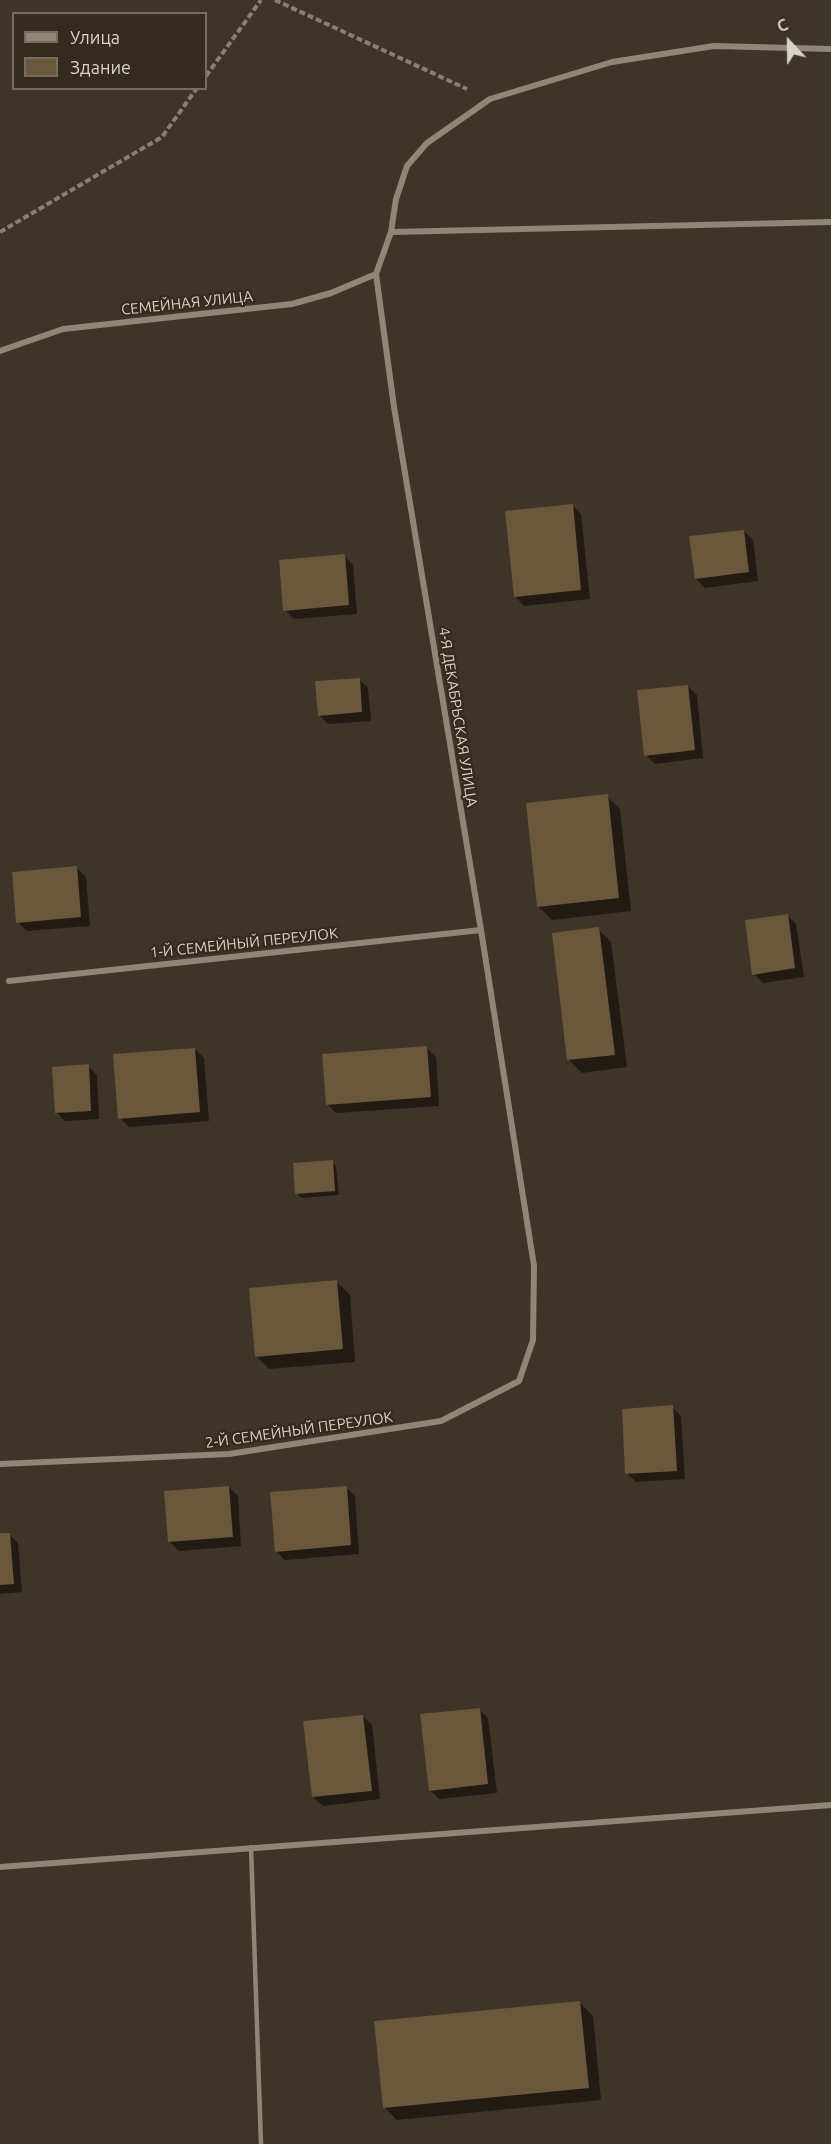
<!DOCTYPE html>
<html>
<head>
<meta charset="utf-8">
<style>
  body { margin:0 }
  #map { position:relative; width:831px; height:2144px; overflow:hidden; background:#3e3427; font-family:Ubuntu,sans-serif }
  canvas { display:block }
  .legend { position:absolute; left:12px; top:12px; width:195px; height:78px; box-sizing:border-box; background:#342a1d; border:2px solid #766d62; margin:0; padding:8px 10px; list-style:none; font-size:18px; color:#d8d2c9 }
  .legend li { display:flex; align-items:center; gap:12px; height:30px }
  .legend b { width:30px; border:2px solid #766d62 }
  .north { position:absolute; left:759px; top:12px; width:60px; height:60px; -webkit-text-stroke:4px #342a1d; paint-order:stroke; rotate:338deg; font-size:16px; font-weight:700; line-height:24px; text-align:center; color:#d8d2c9 }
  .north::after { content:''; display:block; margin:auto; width:21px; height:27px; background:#d8d2c9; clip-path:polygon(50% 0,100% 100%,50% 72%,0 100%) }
</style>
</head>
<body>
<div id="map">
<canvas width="831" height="2144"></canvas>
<ul class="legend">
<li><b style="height:8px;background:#918676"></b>Улица</li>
<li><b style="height:16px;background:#6a573c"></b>Здание</li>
</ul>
<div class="north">С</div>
</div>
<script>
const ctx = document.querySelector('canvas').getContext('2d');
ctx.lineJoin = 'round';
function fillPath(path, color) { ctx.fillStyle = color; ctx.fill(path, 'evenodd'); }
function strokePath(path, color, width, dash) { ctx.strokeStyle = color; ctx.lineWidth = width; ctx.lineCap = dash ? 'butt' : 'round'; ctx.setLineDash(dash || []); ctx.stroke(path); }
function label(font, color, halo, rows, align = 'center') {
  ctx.font = font + ' Ubuntu,sans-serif'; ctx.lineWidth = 4.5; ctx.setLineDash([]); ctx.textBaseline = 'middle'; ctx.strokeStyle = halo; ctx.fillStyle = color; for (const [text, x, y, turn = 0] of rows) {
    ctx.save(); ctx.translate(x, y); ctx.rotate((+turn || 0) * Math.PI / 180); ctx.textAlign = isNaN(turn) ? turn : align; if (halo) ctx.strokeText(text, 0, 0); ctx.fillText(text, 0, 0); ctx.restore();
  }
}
const shadow = new Path2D(`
  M572,505L581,514L590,599L524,606L515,596Z
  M744,531L753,540L758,581L705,588L696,579Z
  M344,556L353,565L357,614L294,619L285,610Z
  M359,679L368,688L371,721L328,724L319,715Z
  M688,686L697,695L703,758L655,764L646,755Z
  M607,796L620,809L631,911L552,920L539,907Z
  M77,868L86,877L90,926L27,931L18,922Z
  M787,915L796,924L804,977L763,983L754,974Z
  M598,929L611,942L627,1067L582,1073L569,1060Z
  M427,1048L436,1057L439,1106L336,1113L327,1104Z
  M195,1049L204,1058L209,1121L129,1127L120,1118Z
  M88,1066L97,1075L99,1119L65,1121L56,1112Z
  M332,1161L336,1166L339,1195L301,1198L297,1193Z
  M337,1282L350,1295L355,1362L269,1369L256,1356Z
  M672,1407L681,1416L685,1479L636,1482L627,1473Z
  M229,1487L238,1496L241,1546L179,1551L170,1542Z
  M346,1487L355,1496L359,1554L285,1560L276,1551Z
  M9,1534L18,1543L22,1592L0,1594V1535Z
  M479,1709L488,1718L497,1793L439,1799L430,1790Z
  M363,1716L372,1725L380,1799L323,1806L313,1797Z
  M580,2003L593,2016L601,2100L397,2120L384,2107Z`);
const building = new Path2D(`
  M573,504L581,590L514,597L505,511Z
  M744,530L749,572L695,579L689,536Z
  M345,554L349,605L283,611L279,560Z
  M360,678L362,712L318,716L315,681Z
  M688,685L695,750L644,756L637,690Z
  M608,794L619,898L537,907L526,803Z
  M77,866L81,917L16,923L12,872Z
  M788,914L795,968L752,975L745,920Z
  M599,927L615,1055L567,1060L552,933Z
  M427,1046L431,1097L326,1105L322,1054Z
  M195,1048L200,1112L118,1119L113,1054Z
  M89,1064L91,1111L55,1113L52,1067Z
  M333,1160L335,1191L295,1194L293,1163Z
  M337,1280L343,1349L255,1357L249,1288Z
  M673,1405L677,1471L625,1474L622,1409Z
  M229,1486L233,1537L168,1542L164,1491Z
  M347,1486L351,1545L275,1552L270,1492Z
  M0,1533H10L14,1584L0,1585Z
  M480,1708L488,1784L429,1791L420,1714Z
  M363,1715L372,1791L312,1797L303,1721Z
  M580,2001L589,2088L383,2108L374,2021Z`);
const path = new Path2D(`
  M275,0L467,89
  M206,76L261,0
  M0,232L162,137L197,88`);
const lane = new Path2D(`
  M251,1847L261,2144`);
const street = new Path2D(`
  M391,232L831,222
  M0,351L63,329L292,304L331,293L376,274
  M9,981L481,930
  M0,1464L229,1454L441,1421L519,1381L533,1340L534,1266L481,930L394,407L376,274L391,232L396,199L407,166L427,143L490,99L612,62L714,46L831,49
  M0,1867L831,1805`);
const streetNames = [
  ["СЕМЕЙНАЯ УЛИЦА",187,303,-6],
  ["4-Я ДЕКАБРЬСКАЯ УЛИЦА",458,717,81],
  ["1-Й СЕМЕЙНЫЙ ПЕРЕУЛОК",244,943,-6],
  ["2-Й СЕМЕЙНЫЙ ПЕРЕУЛОК",299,1430,-8]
];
fillPath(shadow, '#0007');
fillPath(building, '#6a573c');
strokePath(path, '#888075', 4, [6, 3]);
strokePath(lane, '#918676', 4.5);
strokePath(street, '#918676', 6);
label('15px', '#d8d2c9', '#342a1d', streetNames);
</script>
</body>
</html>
